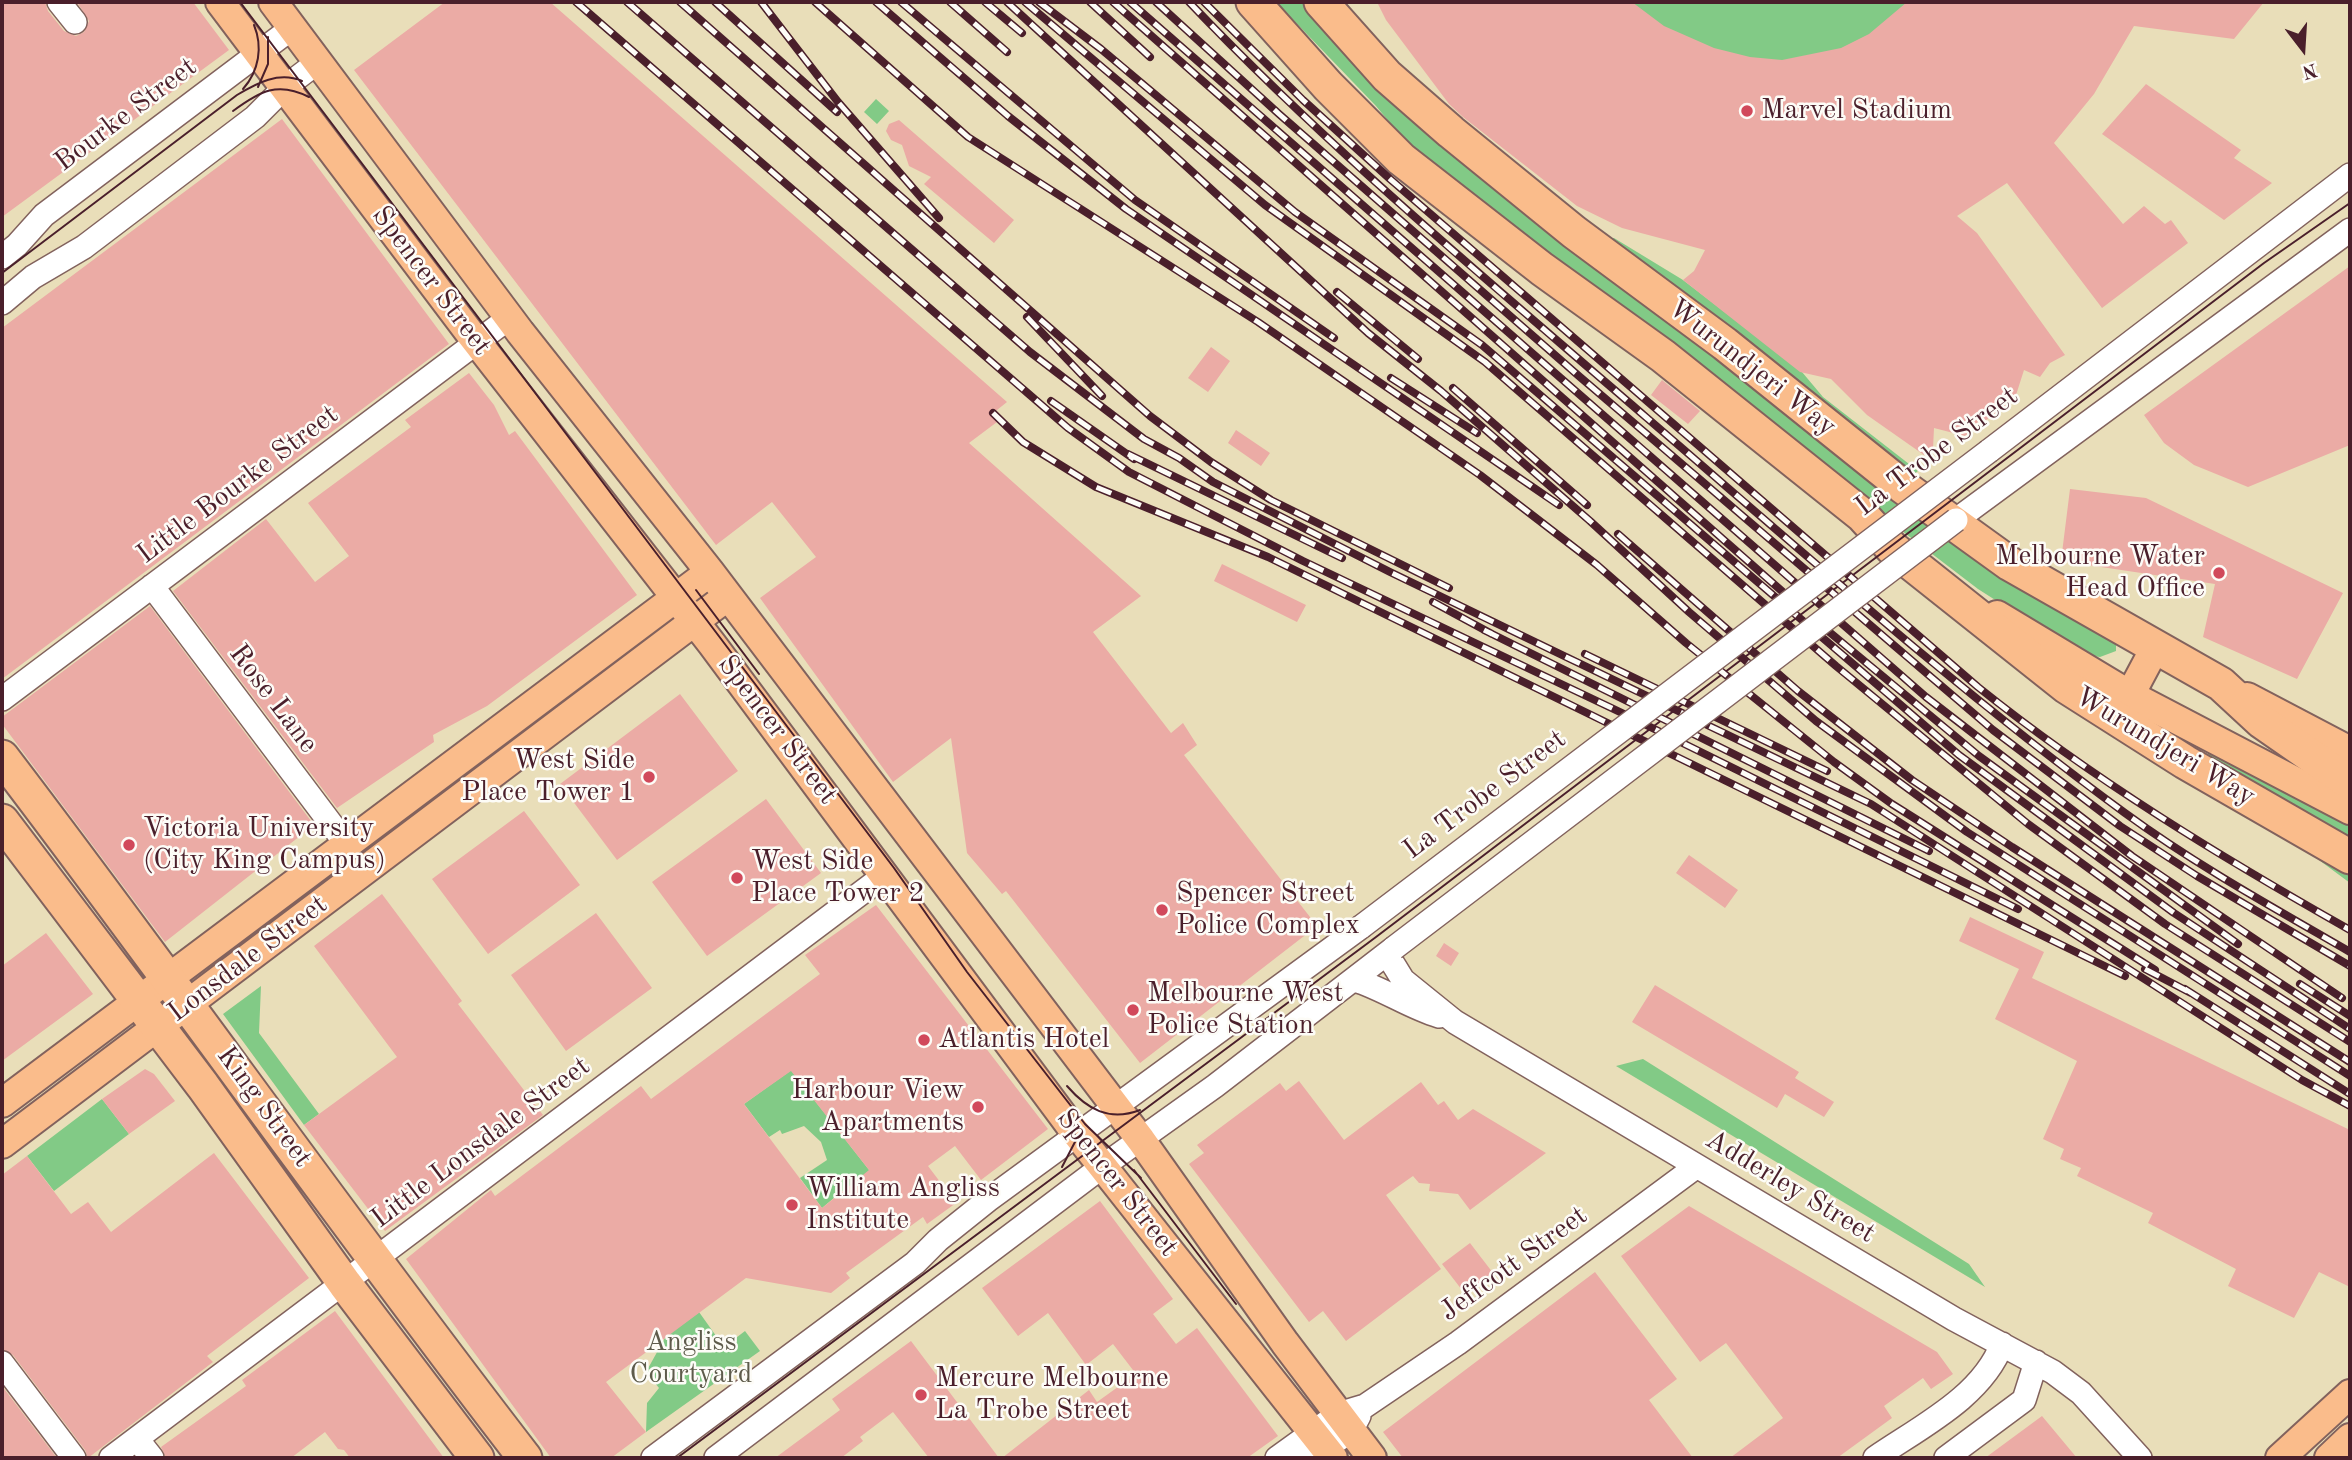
<!DOCTYPE html>
<html>
<head>
<meta charset="utf-8">
<style>
  body { margin:0 }
  #map { position:relative; width:2352px; height:1460px; overflow:hidden; background:#e9deb9; font-family:"Old Standard TT",serif }
  canvas { display:block }
  .frame { position:absolute; inset:0; border:4px solid #4a1f2b; pointer-events:none }
  .north { position:absolute; left:2268px; top:14px; width:70px; height:70px; -webkit-text-stroke:5px #fdfcf7; paint-order:stroke; rotate:163deg; font-size:19px; font-weight:700; line-height:28px; text-align:center; color:#4a1f2b }
  .north::after { content:''; display:block; margin:auto; width:24px; height:32px; background:#4a1f2b; clip-path:polygon(50% 0,100% 100%,50% 72%,0 100%) }
</style>
</head>
<body>
<div id="map">
<canvas width="2352" height="1460"></canvas>
<div class="frame"></div>
<div class="north">N</div>
</div>
<script>
const ctx = document.querySelector('canvas').getContext('2d');
ctx.lineJoin = 'round';
function fillPath(path, color) { ctx.fillStyle = color; ctx.fill(path, 'evenodd'); }
function strokePath(path, color, width, dash) { ctx.strokeStyle = color; ctx.lineWidth = width; ctx.lineCap = dash ? 'butt' : 'round'; ctx.setLineDash(dash || []); ctx.stroke(path); }
function label(font, color, halo, rows, align = 'center') {
  ctx.font = font + ' "Old Standard TT",serif'; ctx.lineWidth = 5; ctx.setLineDash([]); ctx.textBaseline = 'middle'; ctx.strokeStyle = halo; ctx.fillStyle = color; for (const [text, x, y, turn = 0] of rows) {
    ctx.save(); ctx.translate(x, y); ctx.rotate((+turn || 0) * Math.PI / 180); ctx.textAlign = isNaN(turn) ? turn : align; if (halo) ctx.strokeText(text, 0, 0); ctx.fillText(text, 0, 0); ctx.restore();
  }
}
const green = new Path2D(`
  M1276,2H1309L2116,643V651L2100,657L2080,654L1978,589L1511,232L1410,147L1376,106Z
  M1490,2H2034L2019,27L1956,91L1511,28Z
  M876,99L889,111L877,124L864,112Z
  M1614,238L1683,280L1742,325L1802,372L1823,397L1918,471L1909,478L1610,239Z
  M2209,751L2350,826V883L2323,863L2207,760Z
  M261,986L259,1033L319,1114L304,1125L223,1014Z
  M1643,1059L1969,1264L1985,1287L1616,1066Z
  M791,1070L880,1184L847,1187L822,1208L800,1178L827,1160L821,1142L804,1126L782,1134L780,1130L769,1137L744,1104Z
  M102,1099L129,1134L54,1191L27,1156Z
  M699,1312L724,1347L745,1331L760,1351L646,1432L647,1403L659,1388L646,1372L666,1336Z`);
const building = new Path2D(`
  M2,2H45L48,11L64,31L76,36L84,32L89,21L77,2H193L229,50L2,217Z
  M445,2H550L1007,402L992,414L997,422L969,443L1141,596L1093,632L1171,733L1183,723L1197,745L1184,755L1317,926L1140,1063L1006,891L1002,894L967,853L951,738L893,782L760,598L816,557L772,502L716,545L354,70Z
  M1377,2H1632L1664,26L1714,48L1750,57L1782,60L1841,48L1869,34L1907,2H2264L2234,39L2134,26L2094,94L2054,143L2123,224L2144,206L2165,224L2171,220L2188,243L2102,308L2007,183L1957,216L1977,233L2065,355L2050,363L2040,377L2024,370L2016,395L2010,402L1965,436L1934,428L1933,449L1926,450L1924,455L1867,415L1831,379L1800,372L1683,280L1694,271L1705,250L1622,228L1577,206L1463,117L1449,104L1386,20Z
  M2146,84L2241,150L2234,158L2272,183L2224,220L2102,134Z
  M282,119L449,344L2,679V328Z
  M899,120L1014,220L994,243L924,184L931,177L909,166L902,145L891,140L886,131L889,124Z
  M2350,266V445L2248,487L2194,465L2164,443L2144,415Z
  M1211,347L1230,361L1208,392L1188,378Z
  M469,373L494,405L509,435L515,431L637,595L487,706L433,735L434,742L337,808L173,591L266,519L315,582L349,556L308,503L411,427L405,420Z
  M1662,380L1700,411L1688,424L1651,395Z
  M1236,430L1270,453L1261,466L1228,443Z
  M2070,489L2146,498L2343,593L2297,679L2203,637L2215,584L2061,561Z
  M1222,564L1306,605L1297,622L1214,581Z
  M150,606L314,825L165,942L2,724V717Z
  M680,694L738,771L617,860L560,784Z
  M766,799L821,873L707,956L652,882Z
  M524,811L580,885L488,954L432,879Z
  M1689,855L1738,890L1725,908L1676,873Z
  M382,894L462,1001L458,1004L468,1017L543,1115L385,1231L304,1125L397,1057L314,946Z
  M876,905L1048,1129L981,1180L955,1146L928,1166L956,1203L927,1224L923,1217L846,1273L850,1278L831,1293L746,1278L606,1382L646,1432L611,1458H551L406,1259L491,1190L495,1196L641,1086L651,1099L820,974L805,955ZM791,1071L869,1170L822,1208L744,1104Z
  M596,913L652,988L566,1051L511,975Z
  M1970,917L2044,952L2032,978L2350,1130V1287L2319,1272L2294,1318L2228,1286L2236,1269L2148,1223L2153,1213L2077,1176L2081,1168L2060,1159L2064,1149L2043,1139L2077,1061L1995,1019L2019,969L1959,941Z
  M46,933L93,994L2,1061V966Z
  M1444,943L1459,953L1451,966L1436,956Z
  M1655,985L1799,1072L1795,1078L1834,1102L1824,1117L1785,1094L1777,1108L1632,1022Z
  M145,1069L154,1074L175,1101L129,1134L102,1099Z
  M1299,1081L1344,1140L1421,1082L1438,1105L1444,1101L1458,1120L1473,1109L1546,1153L1470,1210L1458,1194L1429,1191L1430,1184L1419,1183L1413,1176L1386,1195L1441,1269L1346,1341L1323,1311L1309,1322L1189,1164L1204,1153L1197,1145L1280,1083L1286,1091Z
  M214,1153L309,1278L207,1356L213,1362L88,1458L85,1450L13,1355L2,1349V1175L27,1156L71,1214L88,1202L111,1232Z
  M1100,1201L1173,1299L1153,1314L1176,1344L1197,1328L1278,1436L1247,1458H1002L1089,1390L1097,1402L1136,1374L1113,1344L1086,1365L1048,1313L1018,1336L982,1288Z
  M1689,1206L1937,1352L1953,1374L1931,1389L1923,1378L1884,1406L1892,1418L1837,1458H1730L1783,1418L1726,1343L1700,1362L1621,1256Z
  M1470,1243L1493,1273L1465,1294L1442,1264Z
  M1595,1272L1677,1379L1649,1400L1693,1458H1403L1383,1432Z
  M335,1311L444,1458H350L344,1450L338,1449L325,1432L291,1458H166L161,1447L246,1386L242,1380Z
  M911,1341L999,1458H929L893,1412L860,1437L863,1441L841,1458H775L840,1410L832,1399Z
  M2,1386L57,1458H2Z
  M2042,1416L2077,1458H1985Z`);
const minor = new Path2D(`
  M59,2L75,22
  M2,257L17,245L44,215L292,28
  M2,303L33,277L84,247L255,117L285,87L318,62
  M1989,451L2350,175
  M1956,520L2350,230
  M152,586L347,845
  M2,699L509,318
  M1387,954L1403,980L1455,1022L1954,1319L2053,1372L2081,1393L2140,1458
  M1355,980C1384,989 1409,1007 1439,1016
  M2,1363L74,1458
  M137,1439L152,1458
  M111,1458L885,875
  M653,1458L915,1263L938,1240L988,1200L1361,927
  M716,1458L1103,1166L1215,1086L1394,948
  M1277,1458L1338,1414L1365,1406L1458,1343L1697,1166
  M1311,1458L1351,1431L1359,1416
  M1875,1458C1920,1427 1982,1397 2002,1344
  M1946,1458L2024,1400L2036,1362`);
const major = new Path2D(`
  M220,2L469,332L712,644L1069,1124L1333,1458
  M273,2L520,332L710,572L1141,1140L1285,1343L1372,1458
  M1997,615L2130,695L2350,810
  M2130,695L2155,648
  M2247,697L2350,751
  M2,1103L710,572
  M2,1144L728,596
  M2280,1458L2350,1394
  M2329,1458L2350,1438`);
const highway = new Path2D(`
  M1253,2L1328,86L1401,159L1542,269L1663,356L1862,515L1892,548L2067,687L2185,762L2350,857
  M1321,2L1387,76L1451,132L1574,232L1725,344L1902,486L2010,564L2221,684L2261,721L2350,783
  M2,757C179,989 346,1227 525,1458
  M2,821L203,1086L345,1284L477,1458`);
const tram = new Path2D(`
  M240,2L894,868L967,972L1085,1124L1141,1178
  M258,87L268,64V37
  M243,89C259,71 263,47 254,25
  M233,111C260,91 278,81 309,97
  M2,273L237,95C257,83 279,71 302,81
  M696,590L759,674
  M1067,1086C1087,1109 1109,1122 1140,1110
  M1062,1167L1076,1140L1072,1112
  M1134,1170L1236,1304
  M677,1458L1376,937L2264,263L2350,203`);
const rail = new Path2D(`
  M576,2L1068,428L1129,472L1303,561L1622,713L2018,909
  M627,2L1030,352L1144,439L1179,458L1213,482L1390,572L1871,804L2302,1080L2350,1106
  M680,2L1150,416L1211,462L1271,500L1449,588
  M715,2L837,112
  M761,2L838,102L939,218
  M815,2L968,137L1258,322L1480,475L1597,565L1686,643L1834,762L1892,804L2155,970
  M876,2L1008,116L1126,209L1559,505
  M901,2L1135,200L1334,338
  M950,2L1007,52
  M985,2L1022,33
  M1007,2L1368,333L1441,391L1590,521L1689,612L1816,721L1967,832L2350,1076
  M1025,2L1265,205L1485,362L1836,666L2028,824L2165,924L2350,1042
  M1039,2L1101,49L1295,212L1482,345L1959,755L2174,913L2350,1029
  M1090,2L1150,57
  M1113,2L1792,600
  M1130,2L1926,697L2132,856L2342,998
  M1156,2L1279,114L1580,377L1993,730L2120,826L2197,876L2350,966
  M1189,2C1331,151 1491,283 1647,418C1804,553 1958,691 2125,813C2196,865 2274,908 2350,952
  M1204,2L1303,100L1390,179L1978,687C2094,780 2221,857 2350,930
  M1337,292L1418,359
  M1027,317L1102,396
  M1391,378L1477,433
  M1453,388L1587,505
  M1051,401L1134,459
  M993,413L1023,442L1096,487L1268,557L2125,976
  M1128,454L1342,558
  M1618,534L1798,691L1912,780L2012,847L2350,1062
  M1433,602L1492,634
  M1816,621L1979,756L2238,944
  M1484,630L1929,851
  M1585,654L1827,771
  M2145,969L2191,993
  M2300,984L2350,1016
  M2185,989L2350,1094`);
const minorBridge = new Path2D(`
  M1361,927L1989,451
  M1394,948L1956,520`);
const markers = [
  [1747,111,7,"#d1495b"],
  [2219,573,7,"#d1495b"],
  [649,777,7,"#d1495b"],
  [129,845,7,"#d1495b"],
  [737,878,7,"#d1495b"],
  [1162,910,7,"#d1495b"],
  [1133,1010,7,"#d1495b"],
  [924,1040,7,"#d1495b"],
  [978,1107,7,"#d1495b"],
  [792,1205,7,"#d1495b"],
  [921,1395,7,"#d1495b"]
];
const poiNames = [
  ["Marvel Stadium",1761,111],
  ["Melbourne Water",2205,557,"right"],
  ["Head Office",2205,589,"right"],
  ["West Side",635,761,"right"],
  ["Place Tower 1",635,793,"right"],
  ["Victoria University",143,829],
  ["(City King Campus)",143,861],
  ["West Side",751,862],
  ["Place Tower 2",751,894],
  ["Spencer Street",1176,894],
  ["Police Complex",1176,926],
  ["Melbourne West",1147,994],
  ["Police Station",1147,1026],
  ["Atlantis Hotel",938,1040],
  ["Harbour View",964,1091,"right"],
  ["Apartments",964,1123,"right"],
  ["William Angliss",806,1189],
  ["Institute",806,1221],
  ["Mercure Melbourne",935,1379],
  ["La Trobe Street",935,1411]
];
const streetNames = [
  ["Bourke Street",126,115,-37],
  ["Spencer Street",431,281,53],
  ["Wurundjeri Way",1752,368,38],
  ["La Trobe Street",1937,452,-37],
  ["Little Bourke Street",238,485,-37],
  ["Rose Lane",273,699,53],
  ["Spencer Street",777,730,53],
  ["Wurundjeri Way",2165,747,31],
  ["La Trobe Street",1485,795,-37],
  ["Lonsdale Street",248,959,-37],
  ["King Street",264,1107,54],
  ["Little Lonsdale Street",481,1143,-37],
  ["Spencer Street",1117,1183,52],
  ["Adderley Street",1790,1187,31],
  ["Jeffcott Street",1514,1264,-36]
];
const parkNames = [
  ["Angliss",691,1343],
  ["Courtyard",691,1375]
];
fillPath(green, '#82ca86');
fillPath(building, '#ebaba5');
strokePath(minor, '#82625d', 26);
strokePath(major, '#82625d', 32);
strokePath(highway, '#82625d', 37);
strokePath(minor, '#fff', 23);
strokePath(major, '#fabc8b', 28);
strokePath(highway, '#fabc8b', 33);
strokePath(tram, '#4a1f2b', 2);
strokePath(rail, '#4a1f2b', 8);
strokePath(rail, '#fdfcf7', 5, [16]);
strokePath(minorBridge, '#82625d', 26, []);
strokePath(minorBridge, '#fff', 23);
for (const [x, y, r, color] of markers) { const dot = new Path2D(); dot.arc(x, y, r, 0, 2 * Math.PI); ctx.fillStyle = color; ctx.fill(dot); strokePath(dot, '#fdfcf7', 2.5); }
label('28px', '#4a1f2b', '#fdfcf7', poiNames, 'left');
label('28px', '#4a1f2b', '#fdfcf7', streetNames);
label('28px', '#5e5b4b', '#fdfcf7', parkNames);
</script>
</body>
</html>
